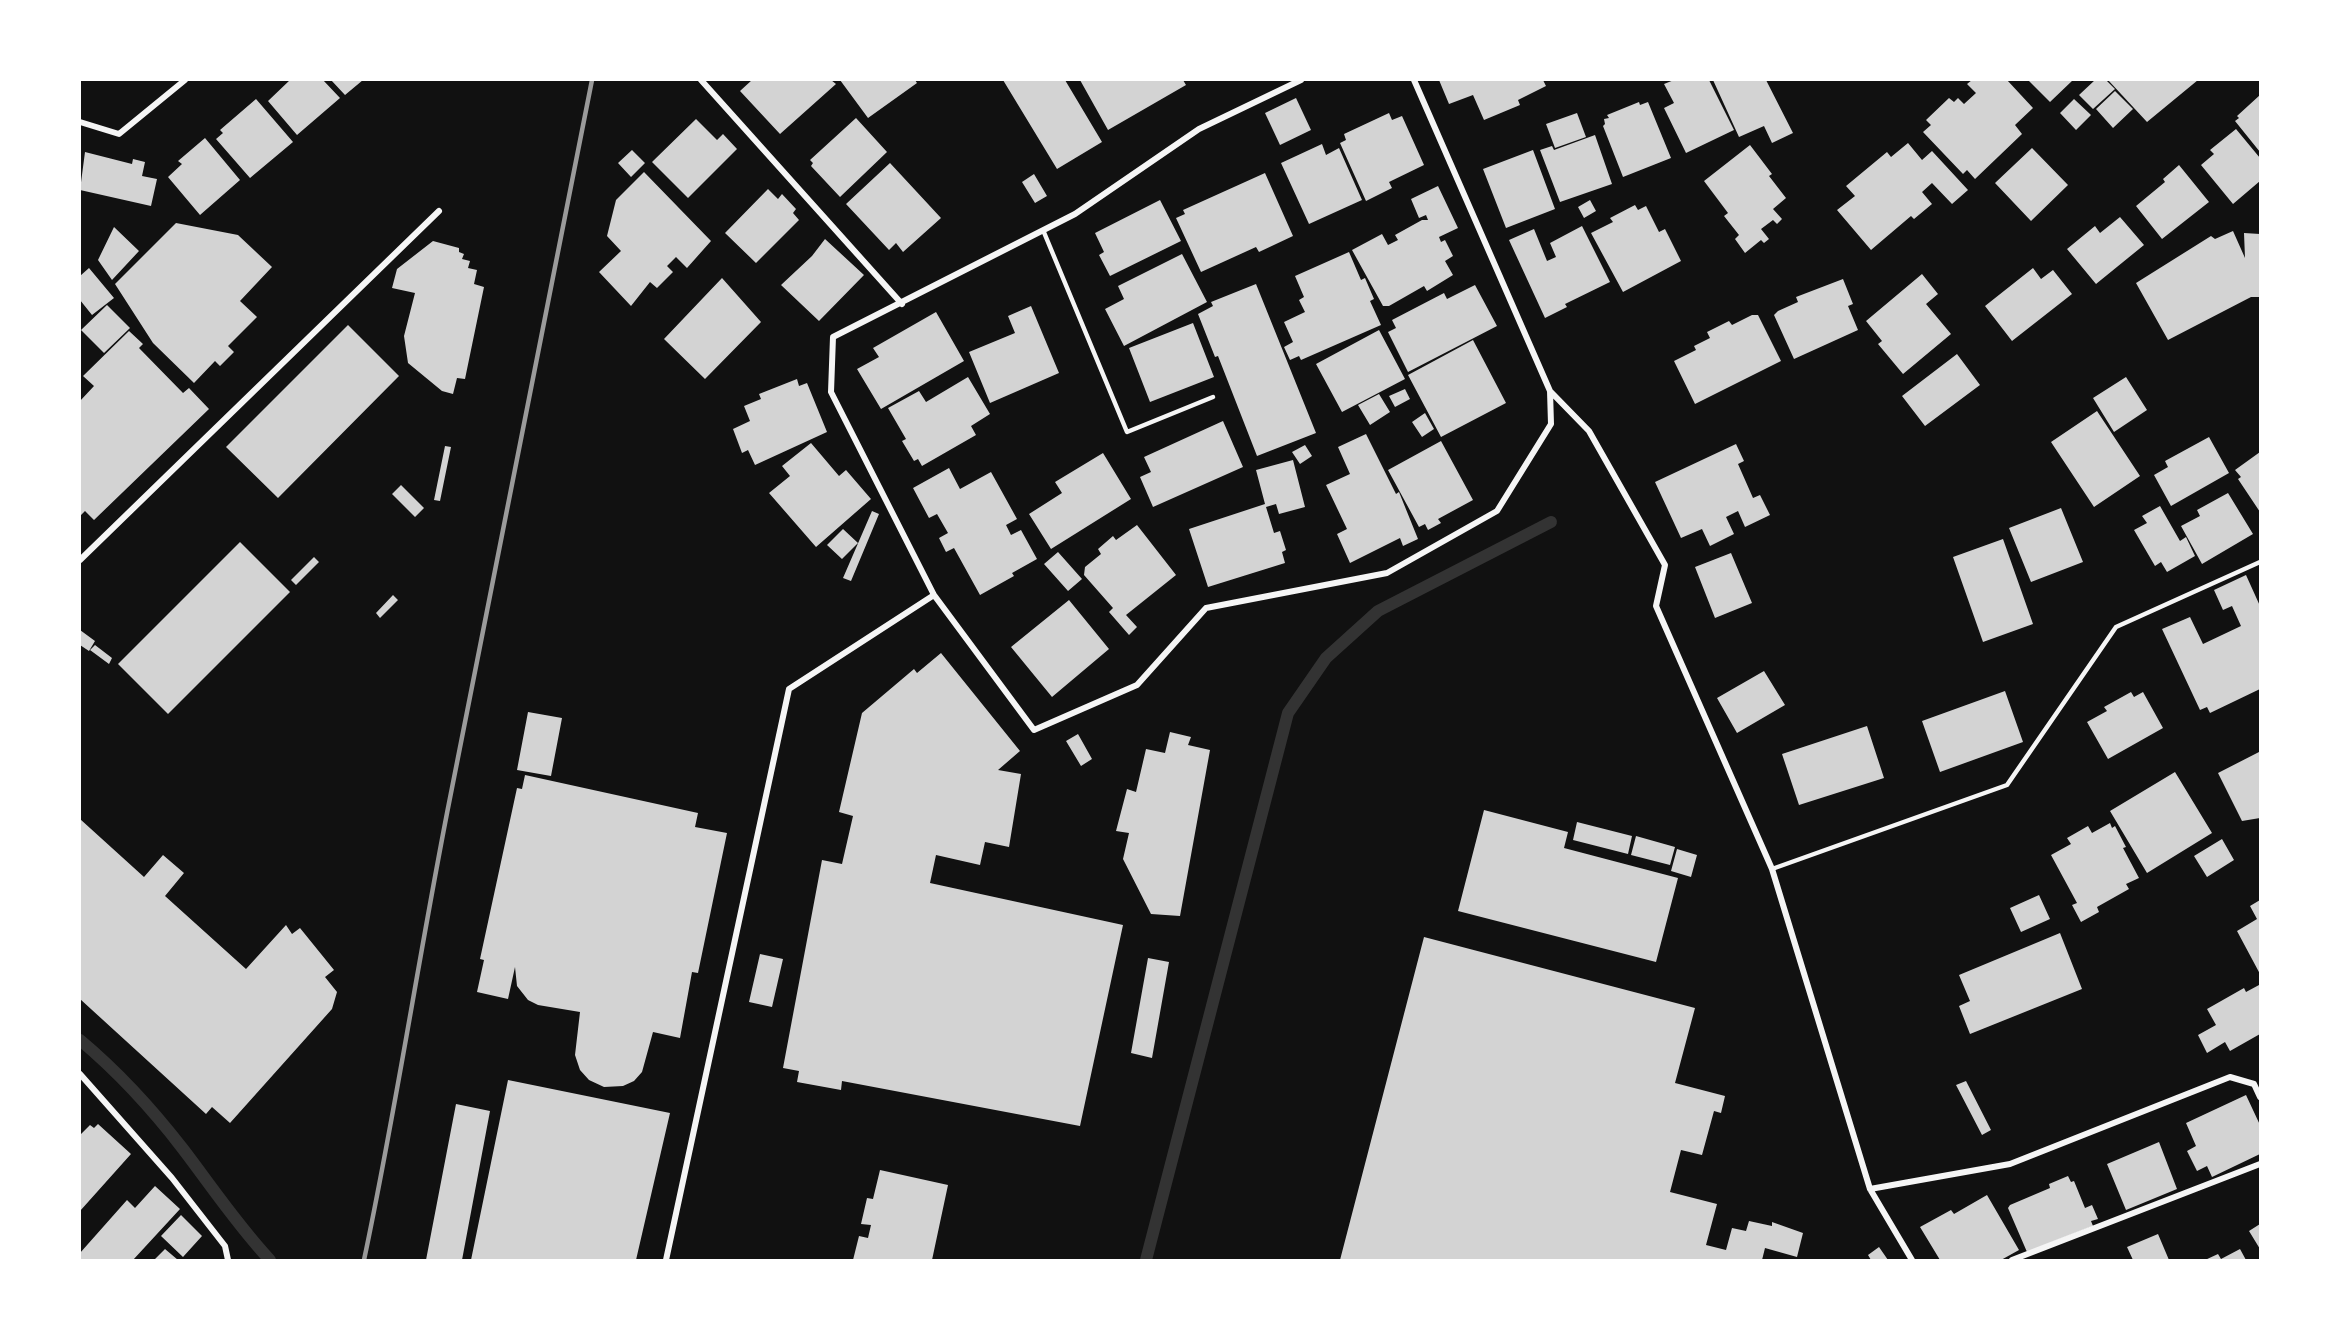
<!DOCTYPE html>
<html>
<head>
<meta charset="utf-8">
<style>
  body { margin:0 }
  #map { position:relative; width:2340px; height:1340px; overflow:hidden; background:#111; font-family:Helvetica,sans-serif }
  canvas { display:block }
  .frame { position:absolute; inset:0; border:81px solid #fff; pointer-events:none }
</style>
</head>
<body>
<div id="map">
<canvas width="2340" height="1340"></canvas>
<div class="frame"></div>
</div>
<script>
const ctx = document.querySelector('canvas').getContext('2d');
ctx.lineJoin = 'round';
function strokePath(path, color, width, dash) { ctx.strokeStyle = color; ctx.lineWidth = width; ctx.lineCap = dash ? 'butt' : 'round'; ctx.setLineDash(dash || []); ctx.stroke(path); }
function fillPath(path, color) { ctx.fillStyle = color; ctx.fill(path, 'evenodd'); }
const stream = new Path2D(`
  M80,1040C117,1071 153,1110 183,1149C212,1187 238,1226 270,1260
  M1146,1260L1288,713L1326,658L1378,611L1551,522`);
const building = new Path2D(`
  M290,80H323L340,98L297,135L268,101Z
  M331,80H363L345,95Z
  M752,80H831L836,84L780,134L740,91Z
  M840,80H915L917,83L868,118Z
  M1003,80H1065L1102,142L1057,169Z
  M1080,80H1183L1186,85L1108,130Z
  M1439,80H1543L1546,86L1518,100L1520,105L1484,120L1473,95L1449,104Z
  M1674,80H1709L1734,130L1686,153L1664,108L1674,103L1664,84Z
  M1713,80H1766L1793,133L1772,143L1764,126L1739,137Z
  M1972,80H2007L2033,108L2015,125L2022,134L1975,179L1967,170L1963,174L1923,132L1931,125L1926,120L1949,98L1954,102L1958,98L1964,104L1976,93L1967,84Z
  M2028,80H2073L2050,102Z
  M2095,80H2106L2115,89L2093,109L2079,95Z
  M2108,80H2198L2147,122Z
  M2115,91L2133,109L2113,128L2096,109Z
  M2260,95V152L2235,121L2239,118L2237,116Z
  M1296,98L1311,130L1280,145L1265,113Z
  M256,99L293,142L250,178L216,139L223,133L220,130Z
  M2074,99L2091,115L2076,130L2060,113Z
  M1639,102L1640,105L1648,102L1671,158L1623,177L1603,126L1605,124L1604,119L1609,118L1607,115Z
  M1389,113L1392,120L1402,116L1424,165L1389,182L1392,188L1366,201L1340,143L1346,140L1344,134Z
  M1577,113L1586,137L1555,148L1546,124Z
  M856,118L887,152L840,197L811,166L813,163L810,160Z
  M696,119L717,140L723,134L737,149L688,198L652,162Z
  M2236,129L2260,158V181L2233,204L2201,165L2214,154L2210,150Z
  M1595,135L1612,184L1560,202L1540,150L1552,146L1554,150Z
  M205,138L240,180L200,215L168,177L182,164L178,161Z
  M1908,143L1922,160L1932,151L1968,190L1952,204L1932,183L1922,192L1932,204L1914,219L1911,216L1871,250L1837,210L1855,196L1846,186L1887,152L1891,157Z
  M1322,144L1326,155L1339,148L1362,200L1309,224L1281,163Z
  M1750,145L1772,174L1769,176L1786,198L1773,209L1782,219L1777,224L1773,220L1761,229L1769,239L1764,243L1761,240L1745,253L1735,239L1739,235L1724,216L1728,213L1704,181Z
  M2032,148L2068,185L2031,221L1995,183Z
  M632,150L645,163L631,177L618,163Z
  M1533,150L1555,209L1506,228L1483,169Z
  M85,152L132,164L133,159L145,162L142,176L157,179L151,206L80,190Z
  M890,163L941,218L903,252L896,243L889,250L846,204Z
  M2179,165L2209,202L2162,239L2136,206L2165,182L2163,179Z
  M644,172L711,241L687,268L676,257L667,266L673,272L657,288L650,282L631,306L599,272L621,251L607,236L616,200Z
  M1265,173L1293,236L1259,252L1256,247L1201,272L1176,218L1185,214L1183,210Z
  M1034,174L1047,196L1035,203L1022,182Z
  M1438,186L1458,228L1439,237L1441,242L1445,240L1453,256L1445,261L1453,275L1427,291L1424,286L1389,306H1383L1352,250L1382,234L1388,245L1398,240L1395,235L1422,220H1428L1426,215L1419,218L1411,199Z
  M768,189L778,199L782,194L796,209L793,213L799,220L756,263L725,233Z
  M1160,200L1181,241L1110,276L1099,255L1104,252L1095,233Z
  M1590,200L1596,211L1584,218L1578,207Z
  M1635,205L1638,210L1646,206L1659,232L1665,229L1681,261L1623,292L1591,233L1613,222L1610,218Z
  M2120,217L2144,245L2096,284L2067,249L2095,226L2100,233Z
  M176,223L238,235L272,267L240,301L257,317L228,346L234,352L220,366L215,361L194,383L153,343L115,284Z
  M1582,226L1610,282L1565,304L1567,307L1545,318L1509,240L1534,229L1547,261L1556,257L1550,243Z
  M114,227L139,251L112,280L98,260Z
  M2233,231L2245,258L2244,233L2260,234V297H2251L2168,340L2136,283L2211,236L2215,239Z
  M825,239L864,275L819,321L781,285L812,256Z
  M433,241L459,248V252L464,254L462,259L470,261L468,268L477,270L474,284L484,287L465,379L457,378L453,394L442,391L408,363L404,336L415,293L392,288L397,269Z
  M1349,252L1361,280L1365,278L1374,299L1370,301L1381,325L1301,360L1299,356L1290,360L1284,347L1293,342L1284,322L1305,312L1299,300L1304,297L1295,276Z
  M1182,254L1207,302L1124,346L1105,309L1124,299L1118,286Z
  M89,268L114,298L92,315L80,300V276Z
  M2033,268L2041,279L2053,270L2072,294L2012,341L1985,306Z
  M1922,274L1938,294L1926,304L1951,334L1903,374L1878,344L1882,341L1866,321Z
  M722,278L761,322L705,379L664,339Z
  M1843,279L1853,304L1848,306L1858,330L1794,359L1774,315L1778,311L1798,302L1796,297Z
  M1256,284L1316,433L1257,456L1218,356L1215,357L1198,314L1213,306L1211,302Z
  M1475,285L1497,326L1408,372L1388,332L1396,328L1392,320L1444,293L1447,299Z
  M107,305L130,328L104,353L81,330Z
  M1031,306L1059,373L990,403L969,352L1015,333L1008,316Z
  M936,312L964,361L881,409L857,369L879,357L873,348Z
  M1752,315H1758L1781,361L1695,404L1674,361L1696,350L1694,346L1710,338L1707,332L1729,321L1732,325Z
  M1193,323L1214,377L1150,402L1129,348Z
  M348,325L399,376L278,498L226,447Z
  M1379,330L1405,379L1342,412L1316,364Z
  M129,331L143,344L139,348L183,393L189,388L209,409L94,520L85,511L80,516V401L94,386L83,376Z
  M1473,340L1506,403L1441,437L1408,375Z
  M1957,354L1980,385L1925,426L1902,396Z
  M968,377L990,414L971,426L976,435L922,466L918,459L914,461L902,441L906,439L888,408L919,391L926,402Z
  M2126,377L2147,410L2114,432L2093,398Z
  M797,379L799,386L807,383L827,432L755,465L748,450L742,453L733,429L750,421L744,406L761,399L759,394Z
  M1405,389L1410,399L1395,407L1389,396Z
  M1379,394L1390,412L1370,425L1358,405Z
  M2097,411L2140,476L2094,507L2051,442Z
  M1425,413L1434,429L1422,437L1412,422Z
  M1223,421L1243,467L1153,507L1140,477L1151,472L1144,457Z
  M1366,434L1396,494L1399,492L1418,539L1403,546L1400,538L1350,563L1337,534L1347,529L1326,485L1350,474L1338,447Z
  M2209,437L2229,473L2171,506L2154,475L2168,467L2165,461Z
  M1441,441L1473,500L1438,519L1441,523L1428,530L1425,524L1419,527L1388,470Z
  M811,443L839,476L846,470L871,499L816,547L769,493L790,476L782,466Z
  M1736,444L1744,461L1738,464L1753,498L1760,495L1770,515L1745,527L1738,511L1726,517L1734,534L1710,546L1702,529L1681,538L1655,482Z
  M1305,445L1312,456L1300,464L1292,452Z
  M445,446L451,447L440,501L434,500Z
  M2260,452V512L2238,479L2241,477L2235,470Z
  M1103,453L1131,499L1051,549L1029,514L1062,493L1055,482Z
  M1293,460L1305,507L1279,514L1276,504L1266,507L1274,533L1280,531L1286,550L1282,552L1285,563L1208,587L1189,529L1265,504L1256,470Z
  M949,468L960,489L991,472L1017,519L1006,525L1011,535L1021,530L1037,559L1012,573L1014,576L980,595L954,548L946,552L939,538L948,533L937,514L929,518L913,488Z
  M401,485L424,508L415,517L392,494Z
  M2228,493L2253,534L2202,564L2181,526L2200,516L2197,510Z
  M2160,506L2180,541L2186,537L2195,556L2167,572L2161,562L2155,566L2134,530L2147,523L2142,516Z
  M2061,508L2083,562L2031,582L2009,528Z
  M872,511L879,514L851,581L843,578Z
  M1137,525L1176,575L1126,615L1137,627L1129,635L1109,612L1113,608L1084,575L1085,567L1101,554L1098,549L1113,536L1116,540Z
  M843,529L858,543L842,559L827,545Z
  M2003,539L2033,624L1983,642L1953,557Z
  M240,542L290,592L168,714L118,664Z
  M1058,552L1082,579L1068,591L1044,564Z
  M1731,553L1752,603L1715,618L1695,567Z
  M314,557L319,562L296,585L291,580Z
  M2246,575L2260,606V689L2210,713L2207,707L2200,710L2162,629L2190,617L2203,644L2241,626L2232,606L2223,610L2214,590Z
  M393,595L398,600L380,618L376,613Z
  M1069,600L1109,649L1052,697L1011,647Z
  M80,630L95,641L89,651L80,645Z
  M95,645L112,658L109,664L90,650Z
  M941,653L1020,751L998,770L1021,774L1009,847L985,842L980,865L936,855L930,883L1123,925L1080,1126L842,1081L841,1090L797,1082L799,1071L783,1068L822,860L842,864L853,816L839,812L862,713L914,669L917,673Z
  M1764,671L1785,705L1737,733L1717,698Z
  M2005,691L2023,742L1940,772L1922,721Z
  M2131,692L2134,697L2143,692L2163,728L2108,759L2087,722L2107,711L2104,707Z
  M528,712L562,718L551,776L517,770Z
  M1867,726L1884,778L1799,805L1782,754Z
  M1170,732L1191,737L1188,745L1210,750L1180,916L1151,914L1123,859L1129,833L1116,831L1127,789L1136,792L1146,749L1165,753Z
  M1078,734L1092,759L1081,766L1066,741Z
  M2259,752L2260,818L2242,821L2218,773Z
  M2175,772L2212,833L2147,873L2110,811Z
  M525,775L698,813L695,827L727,833L698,973L692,972L680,1038L653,1032L642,1072L634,1081L623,1086L604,1087L589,1080L580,1070L575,1055L580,1012L538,1005L528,1000L517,986L515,967L508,999L477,992L484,960L480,959L517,788L522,789Z
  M1484,810L1568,832L1564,848L1678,878L1656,962L1458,911Z
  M80,819L144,877L163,855L184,873L165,896L246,969L286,925L292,934L300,928L334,970L325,977L337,992L332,1009L230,1123L212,1107L206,1114L80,999Z
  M1577,822L1632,836L1628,854L1573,840Z
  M2110,823L2112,828L2115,826L2126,847L2123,848L2139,878L2126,884L2129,889L2097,907L2099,912L2081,922L2072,905L2077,903L2051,855L2071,844L2067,838L2088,826L2092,833Z
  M1636,836L1675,847L1670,865L1631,855Z
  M2222,839L2234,860L2207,877L2194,856Z
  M1677,849L1697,855L1691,877L1671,871Z
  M2039,895L2050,919L2021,932L2010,908Z
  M2260,900V974L2237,931L2257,919L2250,906Z
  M2060,933L2082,989L1970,1034L1959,1006L1970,1001L1959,975Z
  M1424,937L1695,1008L1675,1083L1725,1096L1721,1113L1714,1111L1702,1155L1681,1150L1670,1192L1717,1204L1706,1245L1726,1250L1732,1228L1746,1231L1749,1221L1772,1226V1222L1803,1233L1797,1257L1765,1248L1762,1260H1340Z
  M760,954L783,959L772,1007L749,1002Z
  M1148,958L1169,962L1152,1058L1131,1053Z
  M2259,985L2260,1034L2230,1051L2225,1042L2207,1053L2198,1035L2216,1025L2207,1009L2244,988L2246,992Z
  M508,1080L670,1113L636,1260H471Z
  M1966,1081L1991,1130L1982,1135L1956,1085Z
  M2246,1095L2260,1125V1154L2212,1177L2207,1166L2197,1171L2187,1151L2196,1146L2186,1123Z
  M456,1104L490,1111L462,1260H426Z
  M98,1124L131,1154L80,1211V1135L90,1125L94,1128Z
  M2159,1142L2177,1189L2126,1210L2107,1164Z
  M880,1170L948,1185L932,1260H853L859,1236L868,1238L871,1225L861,1224L867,1198L873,1199Z
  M2068,1176L2071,1182L2074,1181L2085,1208L2092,1205L2098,1219L2091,1221L2093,1226L2027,1252L2008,1208L2010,1205L2050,1188L2049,1184Z
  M155,1186L180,1209L133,1260H80V1253L127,1200L135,1208Z
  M1987,1195L2019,1250L2001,1260H1940L1920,1227L1951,1210L1954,1214Z
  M181,1215L202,1236L183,1257L161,1236Z
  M2260,1224V1249L2249,1231Z
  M2158,1234L2169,1260H2133L2127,1247Z
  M1879,1247L1888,1260H1871L1868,1255Z
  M165,1249L178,1260H154Z
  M2240,1249L2246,1260H2205L2218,1254L2221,1259Z`);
const service = new Path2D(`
  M1043,230L1127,432L1213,397
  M1772,869L2007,785L2116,627L2260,562`);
const minor = new Path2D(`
  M701,80L902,304
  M80,122L119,134L185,80
  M1550,391L1589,431L1665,565L1656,606L1772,869L1870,1189
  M80,560L439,211
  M934,595L1034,730L1137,685L1206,608L1387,573L1497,511L1551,424L1550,391L1414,80
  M80,1074L172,1178L225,1246L228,1260
  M666,1260L789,689L934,595L831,392L833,337L1075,214L1199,129L1301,80
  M1912,1260L1870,1189L2010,1164L2230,1077L2254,1084L2260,1097
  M2012,1260L2260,1164`);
const rail = new Path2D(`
  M364,1260C396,1109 419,955 449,803C498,562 546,321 592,80`);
strokePath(stream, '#333', 12);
fillPath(building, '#d3d3d3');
strokePath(service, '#f5f5f5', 4.5);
strokePath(minor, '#f5f5f5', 6);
strokePath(rail, '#9a9a9a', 4.5);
</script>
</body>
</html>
